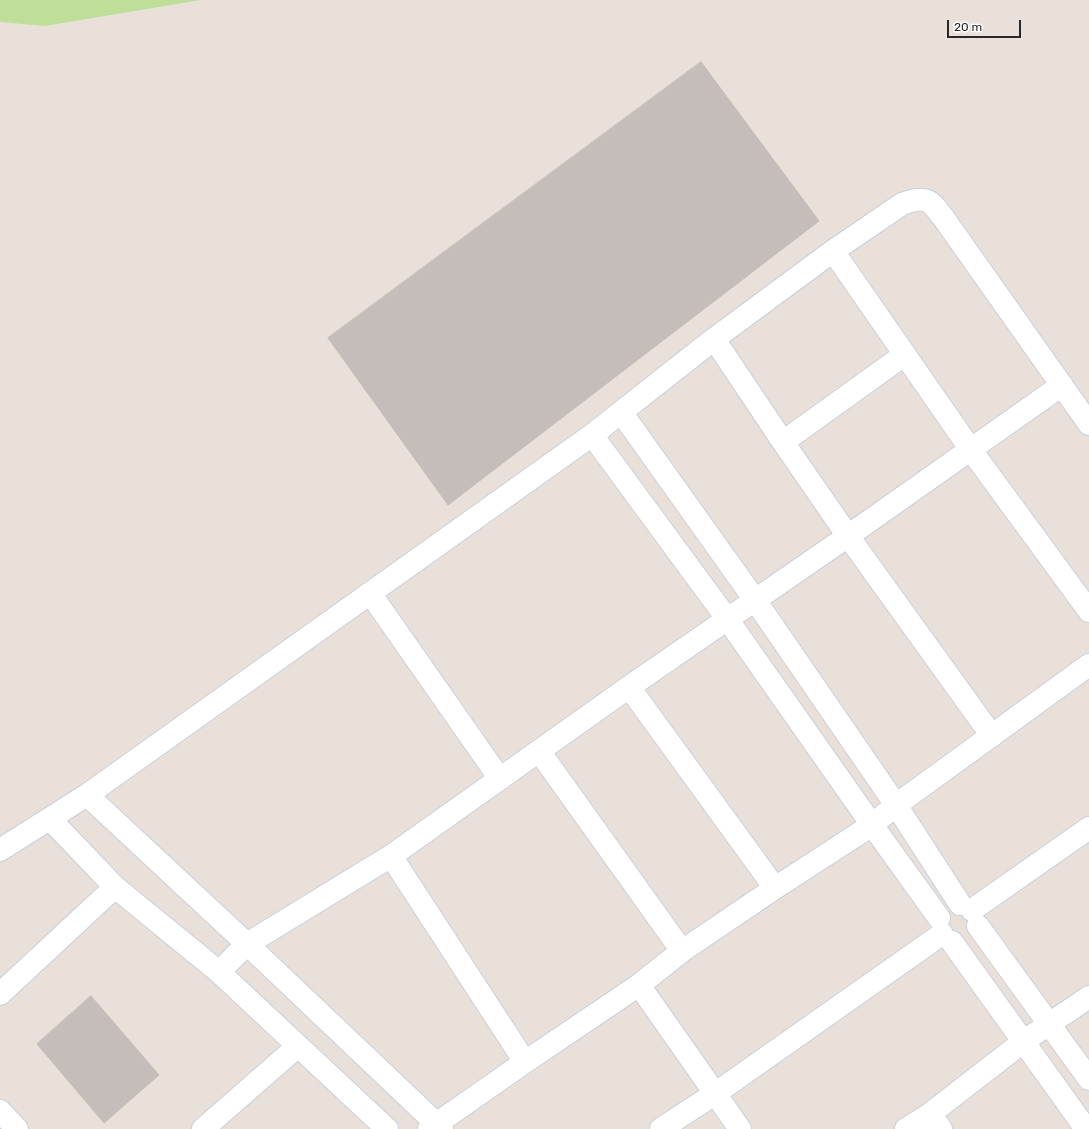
<!DOCTYPE html>
<html>
<head>
<meta charset="utf-8">
<style>
  body { margin:0 }
  #map { position:relative; width:1089px; height:1129px; overflow:hidden; background:#eae0da; font-family:Rubik,sans-serif }
  canvas { display:block }
  .scale { position:absolute; left:947px; top:20px; width:74px; height:18px; box-sizing:border-box; border:2px solid #282828; border-top:0; padding-left:5px; font-size:12px; line-height:14px; white-space:nowrap; color:#282828; -webkit-text-stroke:3px #fff; paint-order:stroke }
</style>
</head>
<body>
<div id="map">
<canvas width="1089" height="1129"></canvas>
<div class="scale">20 m</div>
</div>
<script>
const ctx = document.querySelector('canvas').getContext('2d');
ctx.lineJoin = 'round';
function fillPath(path, color) { ctx.fillStyle = color; ctx.fill(path, 'evenodd'); }
function strokePath(path, color, width, dash) { ctx.strokeStyle = color; ctx.lineWidth = width; ctx.lineCap = dash ? 'butt' : 'round'; ctx.setLineDash(dash || []); ctx.stroke(path); }
const green = new Path2D(`
  M0,0H201L45,26L0,22Z`);
const building = new Path2D(`
  M701,62L819,221L448,505L328,338Z
  M91,996L159,1075L104,1123L37,1044Z`);
const minor = new Path2D(`
  M833,251L971,450L1089,611
  M714,339L783,442L848,536L992,736
  M621,412L755,600L896,805L960,904
  M592,435L728,620L872,825L939,918
  M783,442L904,355
  M370,593L500,779
  M629,687L775,888
  M539,751L682,951
  M87,795L247,944L442,1129
  M50,819L115,887L219,972L387,1129
  M0,850L87,795L592,435L714,339L833,251L902,204C927,194 931,201 945,220L1089,424
  M391,856L525,1062
  M972,910L1089,828
  M978,926L1089,1079
  M952,942L1086,1129
  M219,972L247,944L391,856L629,687L848,536L1062,385
  M639,985L740,1129
  M0,994L115,887
  M0,1111L17,1129
  M930,1114L941,1129
  M203,1129L298,1046
  M429,1129L525,1062L639,985L682,951L775,888L872,825L896,805L1089,665
  M661,1129L716,1093L942,934
  M906,1129L930,1114L1024,1041L1089,997`);
fillPath(green, '#bfde99');
fillPath(building, '#c5bdba');
strokePath(building, '#c5bcb4', 1);
strokePath(minor, '#c9cfd9', 24);
strokePath(minor, '#fff', 22);
</script>
</body>
</html>
